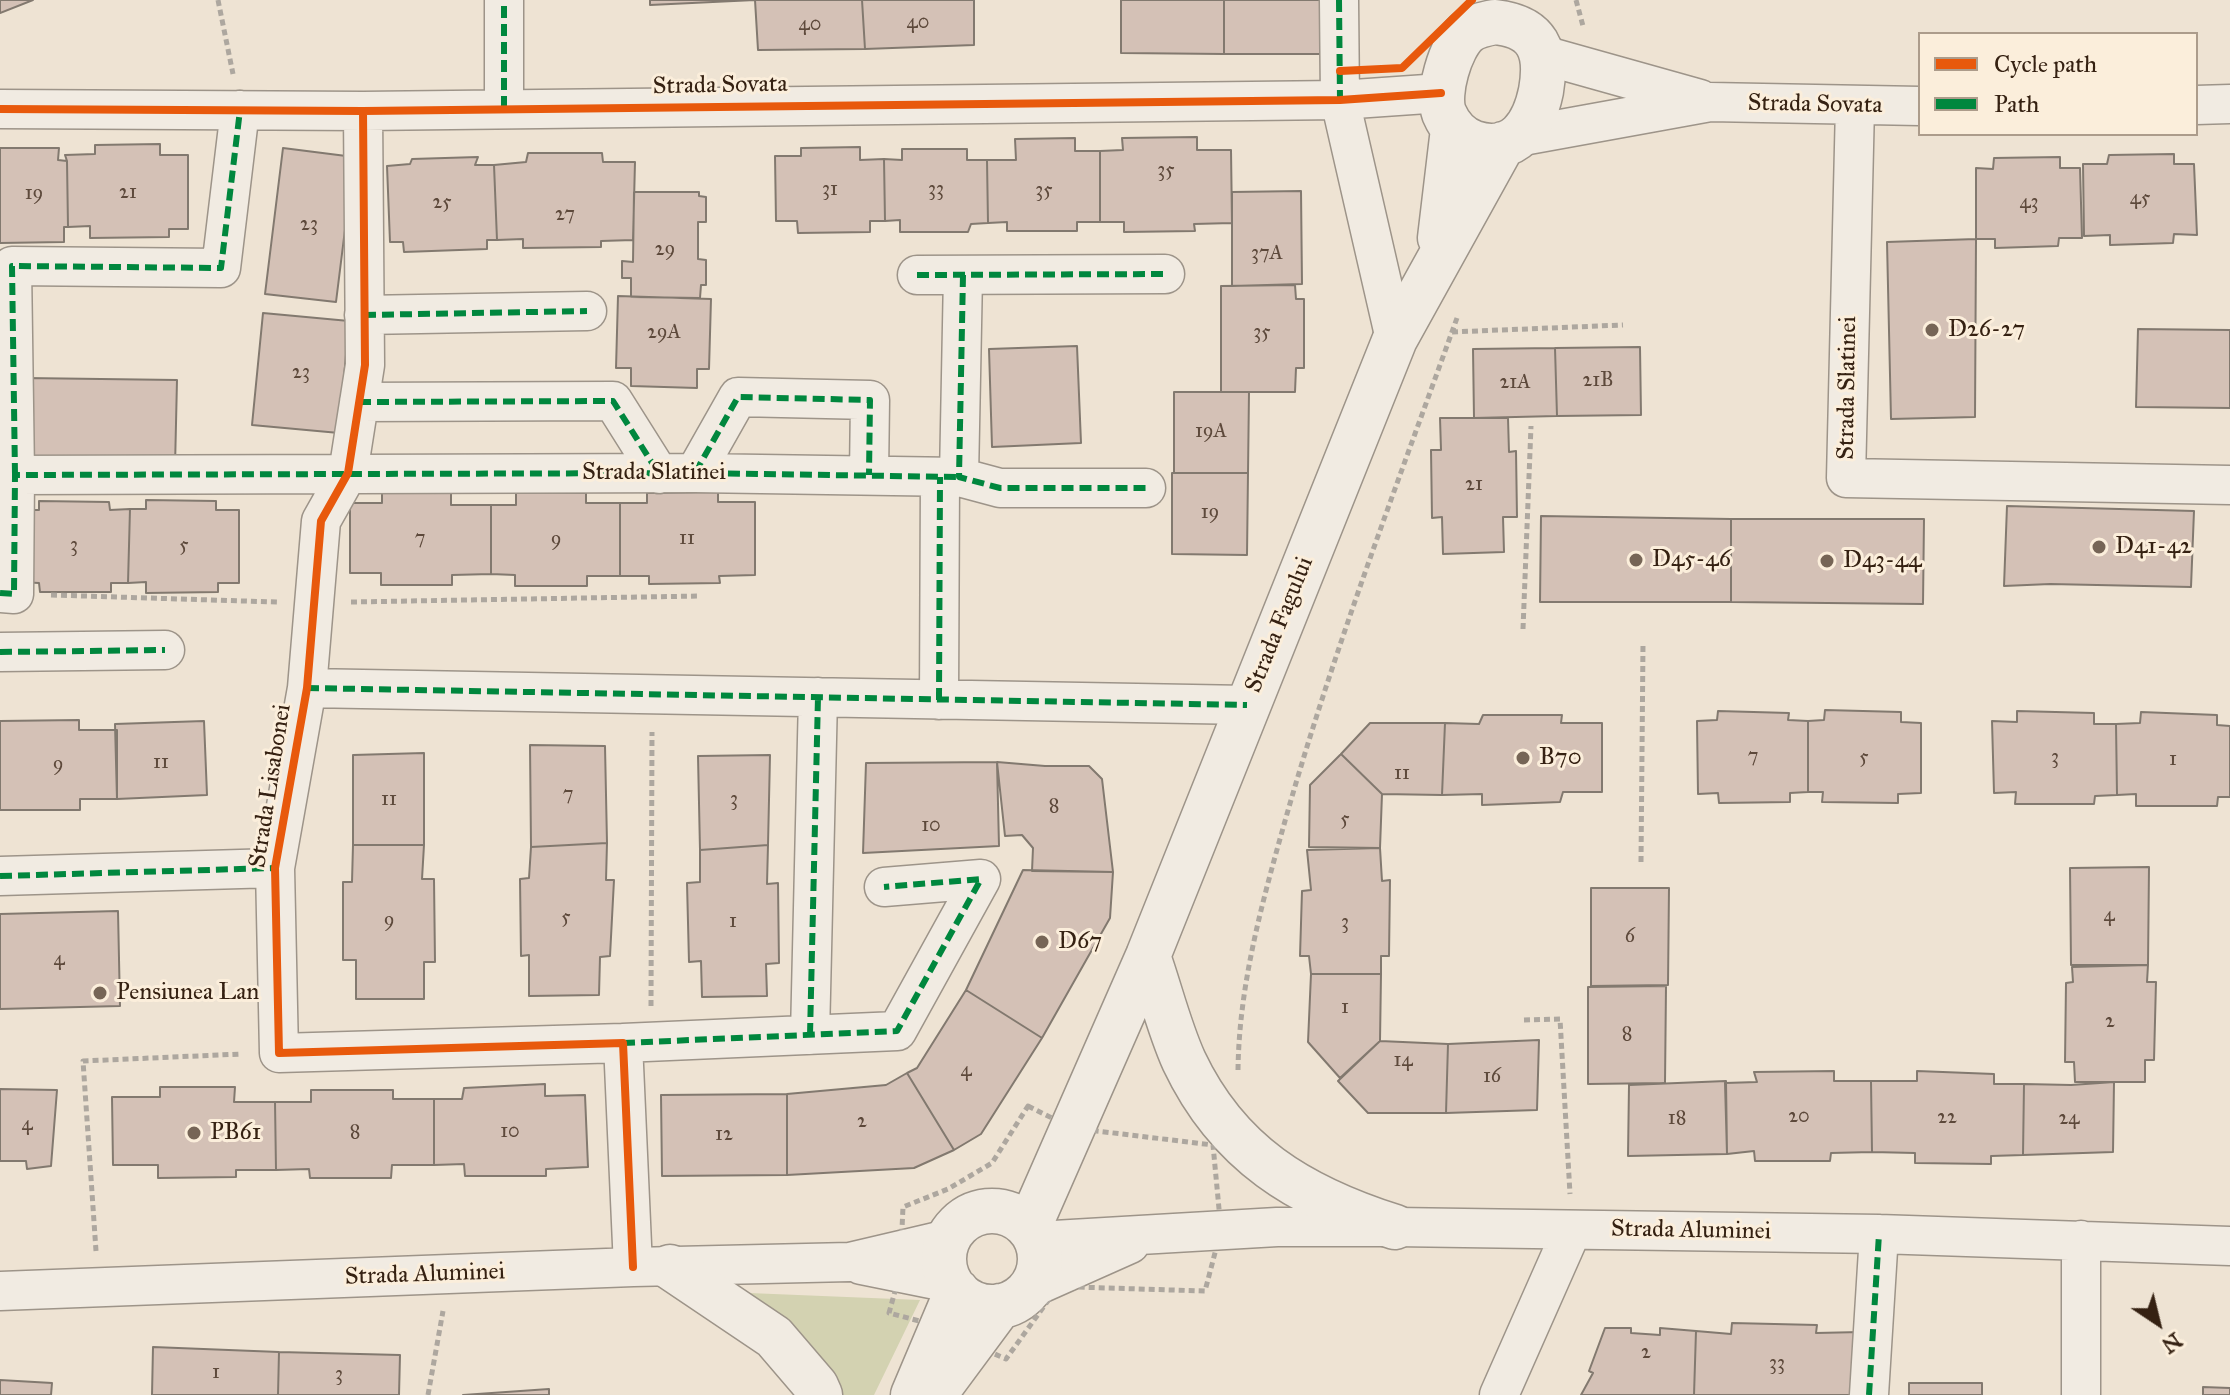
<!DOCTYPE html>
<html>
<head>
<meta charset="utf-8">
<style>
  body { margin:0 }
  #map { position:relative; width:2230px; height:1395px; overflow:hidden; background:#eee3d3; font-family:"IM FELL Great Primer",serif }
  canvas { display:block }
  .legend { position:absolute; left:1918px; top:32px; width:280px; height:104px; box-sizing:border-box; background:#fbeedb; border:2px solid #ac9c8b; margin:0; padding:10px 14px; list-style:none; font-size:24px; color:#352112 }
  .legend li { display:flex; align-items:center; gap:16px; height:40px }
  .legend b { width:40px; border:2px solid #ac9c8b }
  .north { position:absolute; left:2118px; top:1283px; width:80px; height:80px; -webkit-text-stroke:6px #fbeedb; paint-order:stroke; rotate:145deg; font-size:22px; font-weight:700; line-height:32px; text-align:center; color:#352112 }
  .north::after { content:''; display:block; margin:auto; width:28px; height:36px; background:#352112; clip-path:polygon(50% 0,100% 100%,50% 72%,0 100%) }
</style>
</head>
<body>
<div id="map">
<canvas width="2230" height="1395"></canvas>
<ul class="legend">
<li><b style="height:10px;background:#e8590c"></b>Cycle path</li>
<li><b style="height:10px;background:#00873e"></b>Path</li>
</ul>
<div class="north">N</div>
</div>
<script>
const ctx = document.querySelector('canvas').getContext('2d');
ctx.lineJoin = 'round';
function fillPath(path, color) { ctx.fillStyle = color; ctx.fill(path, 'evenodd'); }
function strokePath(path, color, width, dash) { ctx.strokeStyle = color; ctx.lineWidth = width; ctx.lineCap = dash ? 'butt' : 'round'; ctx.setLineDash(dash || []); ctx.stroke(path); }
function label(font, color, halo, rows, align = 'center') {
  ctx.font = font + ' "IM FELL Great Primer",serif'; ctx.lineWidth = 6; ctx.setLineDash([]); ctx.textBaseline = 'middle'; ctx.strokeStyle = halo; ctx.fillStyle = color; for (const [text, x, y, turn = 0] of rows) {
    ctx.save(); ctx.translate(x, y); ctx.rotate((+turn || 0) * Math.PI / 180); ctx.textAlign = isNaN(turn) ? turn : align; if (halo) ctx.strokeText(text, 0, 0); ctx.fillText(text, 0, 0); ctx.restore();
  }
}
const green = new Path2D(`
  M749,1293L920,1300L874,1395H840L799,1334Z`);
const building = new Path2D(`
  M0,0H33L0,13Z
  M650,0H755L650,5Z
  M862,0H974V45L865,49Z
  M862,0L865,49L758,50L755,0Z
  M1121,0H1224V54L1121,53Z
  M1224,0H1327L1326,54H1224Z
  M1197,137V150H1231L1232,223L1194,224L1195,231L1124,232V222H1100V151L1123,150L1122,138Z
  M1075,138V151H1100V222H1077V231H1007V222L988,223L987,160H1016L1015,139Z
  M160,144V155H188V229H169V237L90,238V226L68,227L67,161L65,155L95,154V145Z
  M860,147V160L884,159L885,221H870V232L798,233L797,221H776L775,156H801V148Z
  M0,148H59L58,160L67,161L68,227H64V242L0,243Z
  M283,148L354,157L336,302L265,294Z
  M902,149H967V160H987L988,223L971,224L968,232H900V220L885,221L884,159L902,160Z
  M528,153H602L603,162H635L633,240L601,241V247L523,248V239L497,240L494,165L526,162Z
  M2174,154V164H2194L2197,235L2174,234L2173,243L2110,245V235L2084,236L2083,164H2107L2109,155Z
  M478,157L475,165H494L497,240H487V249L404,252L403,242H390L387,166L410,164L412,159Z
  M2060,157V168H2080L2082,238H2059L2058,246L1995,248V239H1976V168L1993,169L1994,158Z
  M1301,191L1302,284L1232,286V192Z
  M634,192H699V196L706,197V222H698V259L706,260V285H701L700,298L631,297V278H622V261L633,262Z
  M1976,239L1975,417L1891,419L1887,242Z
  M1295,285L1296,299H1304V368H1296L1295,392H1221V286Z
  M618,296L711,299L709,369H697V388L631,386V368H616Z
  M263,313L349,321L339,433L252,425Z
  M2138,329L2230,330V408L2136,407Z
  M1077,346L1081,443L992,447L989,349Z
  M1640,347L1641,415L1557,416L1555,348Z
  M1555,348L1557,416L1474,418L1473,349Z
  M25,378L177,380L175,467L23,465Z
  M1174,392H1249L1248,473H1174Z
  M1440,418H1508L1509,452L1516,451L1517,517H1503L1504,552L1443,554L1442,517L1432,518L1431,450H1441Z
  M1172,473H1248L1247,555L1172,554Z
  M382,492H451V505H491V574L452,575V585H381V573H350V503H382Z
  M516,492L586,493V503H620V576H587V586H515V575L491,574V505H516Z
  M718,492V502H755V575L719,576L720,583L649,584V576H620V503H647V493Z
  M146,500L216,501V510H239V583H218V592L146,593V582L128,583L130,509H146Z
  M39,501L109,502L110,510L130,509L128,583H111V592H40L39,583L19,582L21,510H39Z
  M2007,506L2194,511L2191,587L2050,584L2004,586Z
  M1541,516L1731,519V602H1540Z
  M1731,519H1924L1923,604L1731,602Z
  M1825,710L1901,712V722L1921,723V793L1898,794V803L1822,802L1823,792H1808V721L1824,720Z
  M1718,711L1789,713L1788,720L1808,721V792L1790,793V802L1719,803L1718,793L1698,794L1697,721L1717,720Z
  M2017,711L2094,713V724H2116L2117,795L2095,796L2094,804H2015L2016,792L1994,793L1992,721L2017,722Z
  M2141,712L2217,715V725L2230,726V797H2218L2217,806H2136V794L2117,795L2116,724L2140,723Z
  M1483,715H1562L1561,723H1602V792H1563L1560,802L1482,805V794L1442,795L1445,723L1479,724Z
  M79,720V730H117V799H80V810H0V721Z
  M204,721L207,795L117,799L115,724Z
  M1370,723H1445L1442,795L1382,794L1341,754Z
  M530,745L605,746L607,843L531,847Z
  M424,753V845H353V755Z
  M1341,754L1382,794L1380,848L1309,847L1310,785Z
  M770,755L768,845L700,850L698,756Z
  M997,762L999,846L863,853L866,763Z
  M997,762L1045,766H1089L1102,779L1113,872L1032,871L1033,848L1022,835L1005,836Z
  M607,843L606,880H614L610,956L600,957L599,995L529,996V955L521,956L520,879L529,878L531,847Z
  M353,845H424L422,879H434L435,962H424V999H356V960H343V882H352Z
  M768,845L767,884L778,883L779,963L766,964L767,996L702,997L701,961L689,962L687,883L700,882V850Z
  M1380,848L1382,881L1390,880L1389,956H1381V974H1311L1309,956H1300L1302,891L1311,890L1307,850Z
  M2149,867L2148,965H2071L2070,868Z
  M1023,870L1113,872L1110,918L1042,1038L966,990Z
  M1591,888H1669L1668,985L1591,986Z
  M118,911L120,1006L0,1009V914Z
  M2148,965L2147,982H2156L2154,1060H2145V1082H2075L2074,1062H2065L2066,983L2073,982L2072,967Z
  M1311,974H1381L1380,1041L1340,1078L1308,1042Z
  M1666,986L1665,1083L1588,1084V987Z
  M966,990L1042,1038L981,1134L954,1150L907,1073L917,1068Z
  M1539,1040L1537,1110L1446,1113L1448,1044Z
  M1380,1041L1448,1044L1446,1113H1368L1338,1081Z
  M1834,1071V1081H1871L1872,1152L1831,1153L1830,1161H1755L1754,1151L1727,1154L1725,1083L1757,1082L1754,1072Z
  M1917,1071L1994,1074V1084H2024L2023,1155L1991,1156V1164L1915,1163V1153L1872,1152L1871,1081H1917Z
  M907,1073L954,1150L914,1168L787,1175V1094L886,1085Z
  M1726,1081L1727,1154L1628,1156L1629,1085Z
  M2114,1082L2113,1152L2023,1155L2024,1084L2071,1085Z
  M545,1084V1096L585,1095L588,1167L546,1169V1176H465L464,1164L434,1165V1099H462L464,1088Z
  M160,1087H235L234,1102H275L276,1170H236V1177L158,1178V1165H113L112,1097H160Z
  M0,1089L57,1090L51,1166L27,1169L26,1161H0Z
  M311,1090H393V1099H434V1165H392L391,1178H310L309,1169L276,1170L275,1102H311Z
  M787,1094V1175L662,1176L661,1095Z
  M1732,1323L1817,1325L1816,1333L1861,1332L1857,1395H1694L1696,1331L1731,1334Z
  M1605,1328H1631V1333L1660,1335V1328L1696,1331L1694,1395H1581L1593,1373L1589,1371Z
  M153,1347L279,1352L278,1395H152Z
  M279,1352L400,1355L399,1395H278Z
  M0,1380L52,1383L51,1395H0Z
  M1909,1383H1982V1395H1909Z
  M2203,1387L2230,1388V1395H2203Z
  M549,1389V1395H463Z`);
const path = new Path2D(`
  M218,0L233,74
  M1576,0L1583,26
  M1452,332L1623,325
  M51,595L277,602
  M351,602L700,596
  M1523,629L1531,426
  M1641,862L1643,644
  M651,1006L652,732
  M1524,1020L1560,1019L1570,1194
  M1238,1070C1239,985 1262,903 1285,821C1333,651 1397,485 1457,318
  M1028,1106L1072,1128L1213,1145L1221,1230L1205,1291L1075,1287L1055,1291L1006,1359L972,1344L942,1327L889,1313L900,1273L903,1207L948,1189L992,1163Z
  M96,1251L83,1061L242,1054
  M428,1395L443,1311`);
const minor = new Path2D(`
  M1339,0L1340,100L1395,339
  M1543,55L1700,99
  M2196,105L2230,104
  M1855,106L1846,478L2230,485
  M504,108V0
  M0,109L363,111L1340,100L1441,93
  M363,111L365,365L348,473L321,521L307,688L275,868L279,1053L623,1043L633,1267
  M1517,137L1710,102L1920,106
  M917,275L1165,274
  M963,275L959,477L1000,488H1146
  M364,315L587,311
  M359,402L613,401L659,474
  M695,473L738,397L870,400L869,475
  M15,475L12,266L221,268L240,110
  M0,593L14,594L15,475L695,473L959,477
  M0,652L165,650
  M307,688L1247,705
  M939,700L940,477
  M0,876L275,868
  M810,1035L818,697
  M623,1043L897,1031L981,879L884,887
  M2081,1240V1395
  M1037,1241L1277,1227H1395L1879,1234L2230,1246
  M861,1265L950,1283
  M1029,1289L1130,1244
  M0,1291L633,1267L850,1262L948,1239
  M1499,1395L1572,1230
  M1869,1395L1879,1234`);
const tertiary = new Path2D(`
  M1495,22C1538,27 1548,50 1541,91C1534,125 1515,156 1474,143C1460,138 1450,127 1444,113C1437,93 1450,48 1466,33C1474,26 1484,24 1495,22Z
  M1440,238L1453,129
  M1148,956C1160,990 1169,1028 1184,1061C1228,1154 1300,1197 1395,1227
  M944 1259a48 48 0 1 1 96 0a48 48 0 1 1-96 0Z
  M1029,1227L1148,956L1395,339L1503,144
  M670,1267L774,1337L816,1386L820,1395
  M913,1395L957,1291
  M934,1395L1000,1306`);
const quiet = new Path2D(`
  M1339,0L1340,100
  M504,108V0
  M917,275L1165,274
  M963,275L959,477L1000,488H1146
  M364,315L587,311
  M359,402L613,401L659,474
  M695,473L738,397L870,400L869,475
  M15,475L12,266L221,268L240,110
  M0,593L14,594L15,475L695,473L959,477
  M0,652L165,650
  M307,688L1247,705
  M939,700L940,477
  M0,876L275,868
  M810,1035L818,697
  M623,1043L897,1031L981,879L884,887
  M1869,1395L1879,1234`);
const cycleway = new Path2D(`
  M1340,71L1402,68L1472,0
  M0,109L363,111L1340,100L1441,93
  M363,111L365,365L348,473L321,521L307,688L275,868L279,1053L623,1043L633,1267`);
const markers = [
  [1932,330,8,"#766556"],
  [2099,547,8,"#766556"],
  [1636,560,8,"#766556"],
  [1827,561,8,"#766556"],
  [1523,758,8,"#766556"],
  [1042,942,8,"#766556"],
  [100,993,8,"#766556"],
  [194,1133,8,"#766556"]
];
const numberNames = [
  ["40",918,23],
  ["40",810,25],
  ["35",1166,171],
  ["31",830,190],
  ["33",936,190],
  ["35",1044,191],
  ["21",128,193],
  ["19",34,194],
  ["45",2140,199],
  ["25",442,203],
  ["43",2029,203],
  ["27",565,215],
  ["23",309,225],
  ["29",665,250],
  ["37A",1267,254],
  ["29A",664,333],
  ["35",1262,333],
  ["23",301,373],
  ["21B",1598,381],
  ["21A",1515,383],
  ["19A",1211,432],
  ["21",1474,485],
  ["19",1210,513],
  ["7",420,539],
  ["11",687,539],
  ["9",556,540],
  ["3",74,546],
  ["5",184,546],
  ["7",1753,757],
  ["5",1864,758],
  ["3",2055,758],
  ["1",2173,760],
  ["11",161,763],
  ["9",58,765],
  ["11",1402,774],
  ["7",568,795],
  ["11",389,800],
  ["3",734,800],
  ["8",1054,807],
  ["5",1345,820],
  ["10",931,826],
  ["4",2109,916],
  ["5",566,918],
  ["9",389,921],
  ["1",733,922],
  ["3",1345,923],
  ["6",1630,937],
  ["4",59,960],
  ["1",1345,1008],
  ["2",2110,1022],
  ["8",1627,1035],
  ["14",1403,1061],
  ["4",966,1071],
  ["16",1492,1077],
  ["20",1799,1117],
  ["22",1947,1118],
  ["18",1677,1119],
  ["24",2069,1119],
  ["2",862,1122],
  ["4",27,1125],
  ["10",510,1132],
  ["8",355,1133],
  ["12",724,1135],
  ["2",1646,1353],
  ["33",1777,1364],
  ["1",216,1373],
  ["3",339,1375]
];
const streetNames = [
  ["Strada Sovata",720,86,-1],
  ["Strada Sovata",1815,105,1],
  ["Strada Slatinei",1848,388,-89],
  ["Strada Slatinei",654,473],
  ["Strada Fagului",1280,625,-68],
  ["Strada Lisabonei",271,786,-81],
  ["Strada Aluminei",1691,1231,1],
  ["Strada Aluminei",425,1275,-2]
];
const poiNames = [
  ["D26-27",1948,330],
  ["D41-42",2115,547],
  ["D45-46",1652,560],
  ["D43-44",1843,561],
  ["B70",1539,758],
  ["D67",1058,942],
  ["Pensiunea Lan",116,993],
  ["PB61",210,1133]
];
fillPath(green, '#d3d2b1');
fillPath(building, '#d4c1b6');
strokePath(building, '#82796f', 2);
strokePath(minor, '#9d9489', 41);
strokePath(tertiary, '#9d9489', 47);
strokePath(path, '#ada79f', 5, [6, 4]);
strokePath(minor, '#f1ebe2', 38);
strokePath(tertiary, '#f1ebe2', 44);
strokePath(quiet, '#00873e', 6, [12, 6]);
strokePath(cycleway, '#e8590c', 8);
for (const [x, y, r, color] of markers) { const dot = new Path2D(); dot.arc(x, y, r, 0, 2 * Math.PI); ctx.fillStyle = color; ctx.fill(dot); strokePath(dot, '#fbeedb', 3); }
label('20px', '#5d493b', null, numberNames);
label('24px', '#352112', '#fbeedb', streetNames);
label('24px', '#352112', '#fbeedb', poiNames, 'left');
</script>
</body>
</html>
